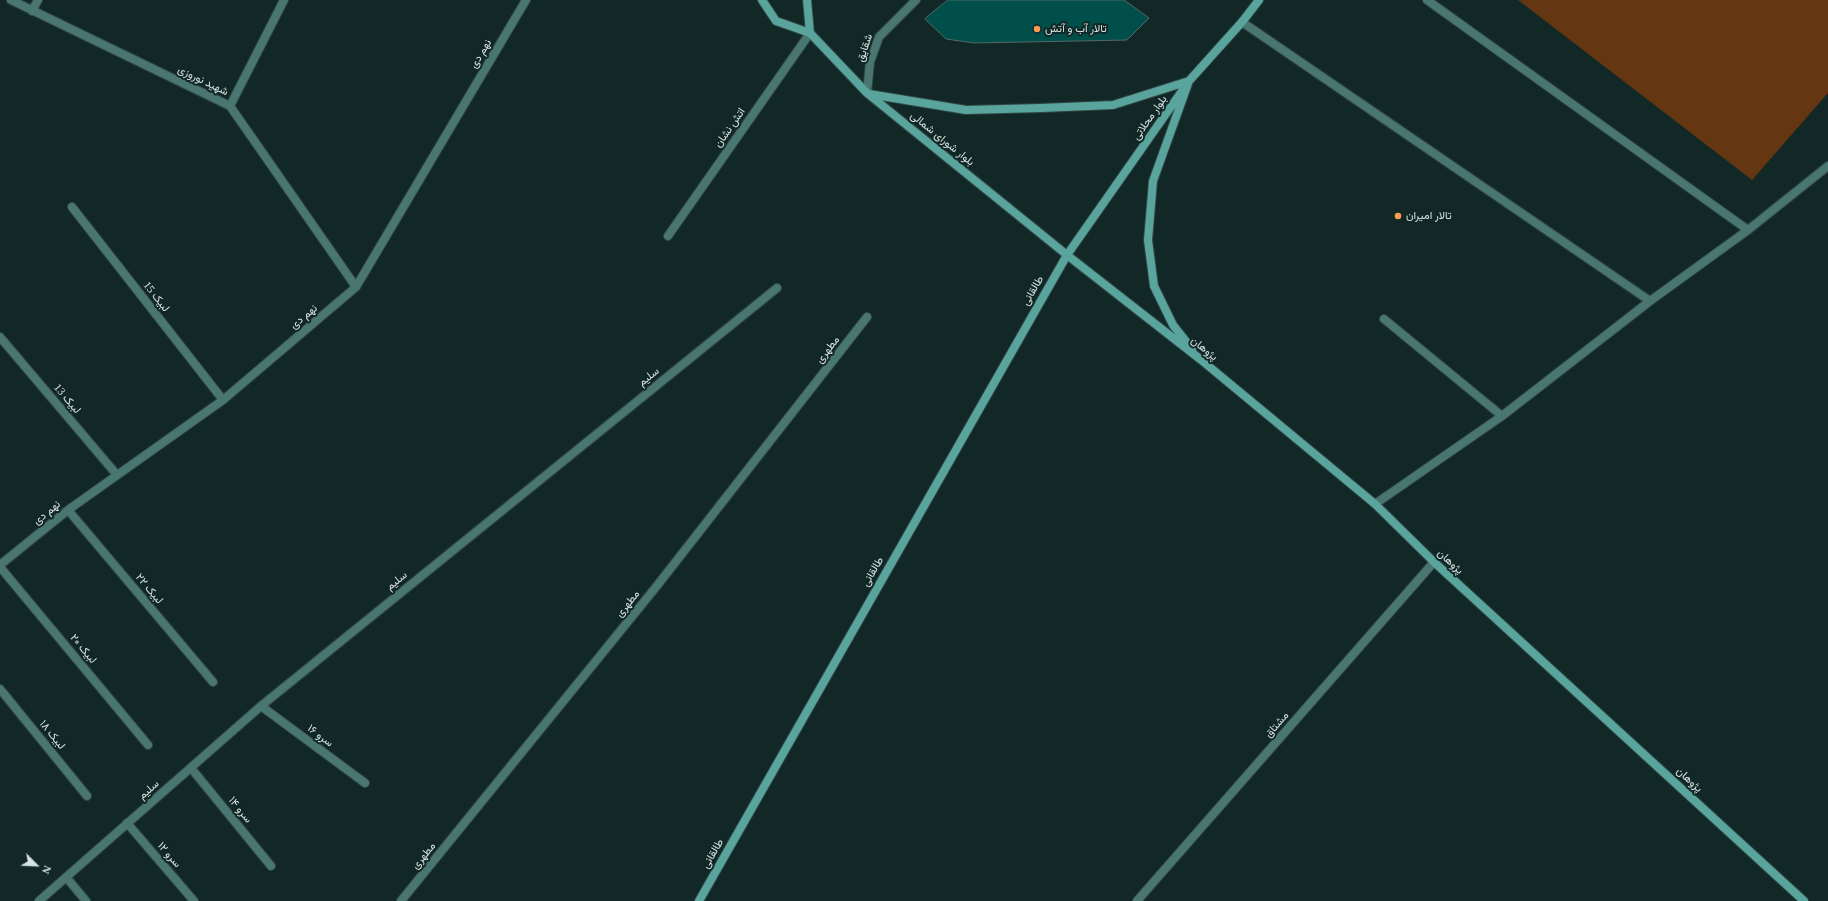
<!DOCTYPE html>
<html>
<head>
<meta charset="utf-8">
<style>
  body { margin:0 }
  #map { position:relative; width:1828px; height:901px; overflow:hidden; background:#112826; font-family:"Times New Roman",serif }
  canvas { display:block }
  .north { position:absolute; left:16px; top:845px; width:40px; height:40px; -webkit-text-stroke:3px #112826; paint-order:stroke; rotate:114deg; font-size:11px; font-weight:700; line-height:16px; text-align:center; color:#d7e4e3 }
  .north::after { content:''; display:block; margin:auto; width:14px; height:18px; background:#d7e4e3; clip-path:polygon(50% 0,100% 100%,50% 72%,0 100%) }
</style>
</head>
<body>
<div id="map">
<canvas width="1828" height="901"></canvas>
<div class="north">N</div>
</div>
<script>
const ctx = document.querySelector('canvas').getContext('2d');
ctx.lineJoin = 'round';
function fillPath(path, color) { ctx.fillStyle = color; ctx.fill(path, 'evenodd'); }
function strokePath(path, color, width, dash) { ctx.strokeStyle = color; ctx.lineWidth = width; ctx.lineCap = dash ? 'butt' : 'round'; ctx.setLineDash(dash || []); ctx.stroke(path); }
function label(font, color, halo, rows, align = 'center') {
  ctx.font = font + ' "Times New Roman",Vazirmatn,serif'; ctx.lineWidth = 4; ctx.setLineDash([]); ctx.textBaseline = 'middle'; ctx.strokeStyle = halo; ctx.fillStyle = color; for (const [text, x, y, turn = 0] of rows) {
    ctx.save(); ctx.translate(x, y); ctx.rotate((+turn || 0) * Math.PI / 180); ctx.textAlign = isNaN(turn) ? turn : align; if (halo) ctx.strokeText(text, 0, 0); ctx.fillText(text, 0, 0); ctx.restore();
  }
}
const green = new Path2D(`
  M1518,0H1828V93L1752,180Z`);
const building = new Path2D(`
  M948,0H1124L1149,18L1127,40L974,43L946,39L925,19Z`);
const street = new Path2D(`
  M11,0L230,106L356,287
  M1427,0L1748,230
  M32,11L38,0
  M1242,22L1650,301
  M867,93L870,62L879,37L916,0
  M230,106L284,0
  M72,207L223,400
  M668,236L810,33
  M1384,319L1502,416
  M0,337L117,475
  M1375,504L1502,416L1650,301L1748,230L1828,166
  M68,510L213,682
  M0,565L68,510L223,400L356,287L526,0
  M0,567L148,745
  M0,689L87,796
  M261,706L365,783
  M191,768L271,866
  M127,823L194,901
  M66,877L86,901
  M39,901L261,706L777,288
  M401,901L656,587L867,317
  M1137,901L1434,562`);
const secondary = new Path2D(`
  M762,0L776,21L810,33L867,93L1067,255L1200,359L1375,504L1434,562L1804,901
  M807,0L810,33
  M869,94L966,110L1041,108L1113,105L1189,81L1153,181L1148,240L1154,286L1173,325L1192,349
  M699,901L1067,255L1189,81L1242,22L1259,0`);
const markers = [
  [1037,29,4,"#fd9d54"],
  [1398,216,4,"#fd9d54"]
];
const poiNames = [
  ["تالار آب و آتش",1045,29],
  ["تالار امیران",1406,216]
];
const streetNames = [
  ["شقایق",865,48,-71],
  ["نهم دی",481,54,-59],
  ["شهید نوروزی",203,81,26],
  ["بلوار محلاتی",1150,118,-55],
  ["اتش نشان",730,128,-55],
  ["بلوار شورای شمالی",942,139,39],
  ["طالقانی",1033,291,-60],
  ["لبیک 15",156,297,52],
  ["نهم دی",304,317,-40],
  ["پژوهان",1204,349,39],
  ["مطهری",828,350,-52],
  ["سلیم",649,377,-39],
  ["لبیک 13",67,399,50],
  ["نهم دی",47,513,-39],
  ["پژوهان",1450,562,43],
  ["طالقانی",873,572,-60],
  ["سلیم",397,581,-39],
  ["لبیک ۲۲",149,589,50],
  ["مطهری",628,604,-51],
  ["لبیک ۲۰",83,649,50],
  ["مشتاق",1277,725,-49],
  ["لبیک ۱۸",52,735,51],
  ["سرو ۱۶",320,736,37],
  ["پژوهان",1689,780,42],
  ["سلیم",149,790,-41],
  ["سرو ۱۴",240,810,51],
  ["طالقانی",713,854,-60],
  ["سرو ۱۲",169,855,49],
  ["مطهری",424,856,-51]
];
fillPath(green, '#643611');
fillPath(building, '#004f4a');
strokePath(building, '#526a67', 1);
strokePath(street, '#314644', 10);
strokePath(secondary, '#314644', 10);
strokePath(street, '#497671', 8);
strokePath(secondary, '#59a59e', 8);
for (const [x, y, r, color] of markers) { const dot = new Path2D(); dot.arc(x, y, r, 0, 2 * Math.PI); ctx.fillStyle = color; ctx.fill(dot); strokePath(dot, '#112826', 1.5); }
label('11px', '#d7e4e3', '#112826', poiNames, 'left');
label('11px', '#d7e4e3', '#112826', streetNames);
</script>
</body>
</html>
